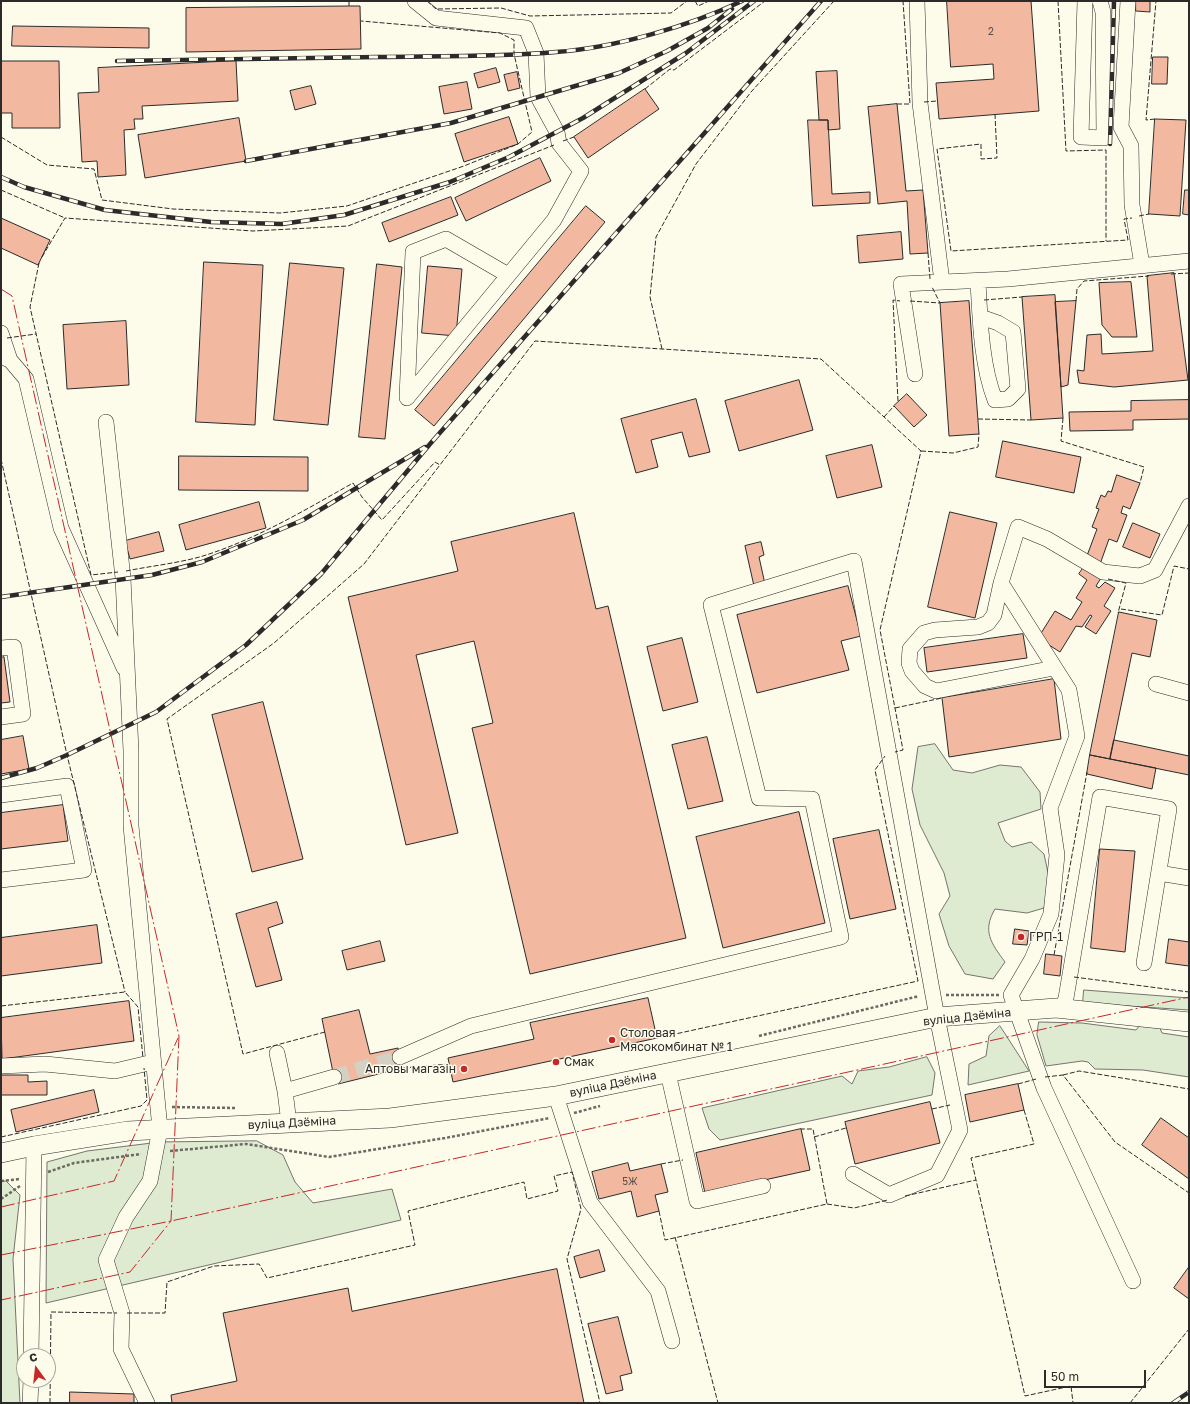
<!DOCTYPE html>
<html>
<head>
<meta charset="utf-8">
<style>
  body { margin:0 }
  #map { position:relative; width:1190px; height:1404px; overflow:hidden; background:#fdfbea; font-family:"Golos Text",sans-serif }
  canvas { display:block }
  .frame { position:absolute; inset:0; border:2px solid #2b2b2b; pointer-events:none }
  .north { position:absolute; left:16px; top:1348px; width:40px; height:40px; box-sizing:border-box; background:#fdfbea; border:1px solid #a9a89e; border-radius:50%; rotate:345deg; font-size:11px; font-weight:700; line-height:16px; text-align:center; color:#2b2b2b }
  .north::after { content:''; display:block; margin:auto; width:14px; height:18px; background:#c62828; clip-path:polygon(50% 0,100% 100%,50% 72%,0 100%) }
  .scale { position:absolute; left:1044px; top:1370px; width:102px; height:18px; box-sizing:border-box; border:2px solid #2b2b2b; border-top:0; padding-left:5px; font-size:12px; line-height:14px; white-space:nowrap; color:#2b2b2b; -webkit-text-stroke:3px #fdfbea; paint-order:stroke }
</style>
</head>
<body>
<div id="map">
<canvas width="1190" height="1404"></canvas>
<div class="frame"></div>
<div class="north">С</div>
<div class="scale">50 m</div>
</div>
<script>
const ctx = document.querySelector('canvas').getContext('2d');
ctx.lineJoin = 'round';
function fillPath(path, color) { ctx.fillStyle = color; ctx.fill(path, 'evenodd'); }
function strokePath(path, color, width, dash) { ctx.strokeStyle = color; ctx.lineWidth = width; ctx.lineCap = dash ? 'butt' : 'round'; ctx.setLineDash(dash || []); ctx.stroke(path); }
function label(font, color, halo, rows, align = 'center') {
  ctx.font = font + ' "Golos Text",sans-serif'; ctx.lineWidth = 3; ctx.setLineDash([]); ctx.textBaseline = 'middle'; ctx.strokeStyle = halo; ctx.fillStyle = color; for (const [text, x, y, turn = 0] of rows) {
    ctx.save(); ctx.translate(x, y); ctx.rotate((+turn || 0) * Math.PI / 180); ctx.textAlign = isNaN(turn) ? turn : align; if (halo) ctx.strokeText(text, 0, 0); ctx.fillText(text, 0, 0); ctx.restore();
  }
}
const green = new Path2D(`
  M935,744L953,770L972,773L1000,765L1021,767L1040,792L1041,809L998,823L1005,841L1012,847L1031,842L1044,854L1050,882L1044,908L1027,913L995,909C982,931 991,943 1005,962L993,979L965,974L949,946L939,914L950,896L944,873L920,825L912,789L918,747Z
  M1084,990L1189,998V1010L1083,1003Z
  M1039,1022L1082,1023L1136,1030L1140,1025L1159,1026L1162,1033L1189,1037V1077L1143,1070L1095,1069L1088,1062L1082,1061L1046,1066L1037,1035Z
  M1000,1026L1029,1071L968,1085L969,1064L986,1056L989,1036Z
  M927,1057L935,1073L932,1095L720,1140L709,1129L702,1108L842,1076L852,1084L858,1071L889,1067Z
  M257,1141L283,1155L295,1182L313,1203L392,1189L401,1220L46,1303L47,1162L87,1151L160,1142Z
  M1,1181H6L20,1195L13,1259L20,1403H1Z`);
const building = new Path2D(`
  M947,1H1031L1039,111L939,119L936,83L994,79L993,64L951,67Z
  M1136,1H1150V12L1136,11Z
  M349,6H360L361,49L186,52V8Z
  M13,26L149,28V48L12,46Z
  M1153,57H1168L1167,84H1152Z
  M1,61H59L60,128H12V113H1Z
  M236,61L238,101L142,106L143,119H134L135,129L124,130L126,175L98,177L97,161L82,162L78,93L99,92L98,68Z
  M496,68L500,82L478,88L474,74Z
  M837,71L840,129L828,130V120H819L816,72Z
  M517,72L520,88L508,91L504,75Z
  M467,82L472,109L444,114L439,87Z
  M311,86L316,104L295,110L290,91Z
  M645,89L659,109L588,158L574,137Z
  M897,104L906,191L923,190L928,253L910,254L907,201L878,204L868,107Z
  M509,117L518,144L464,162L455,134Z
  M239,118L246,161L145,178L138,135Z
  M1155,119L1186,120L1180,216L1149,214Z
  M808,120H828L832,194L870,192V203L813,206Z
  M540,158L551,181L466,221L455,198Z
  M1185,190H1189V215L1183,214Z
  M451,197L458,215L389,242L382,223Z
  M586,206L605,222L434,426L415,410Z
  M1,218L50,240L38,265L1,248Z
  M901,232L903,259L859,263L857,236Z
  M204,262L263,265L255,425L196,422Z
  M290,263L344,268L328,425L274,420Z
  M377,264L402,267L385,439L359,437Z
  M428,266L462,269L456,336L422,333Z
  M1174,273L1188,380L1114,387L1079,383L1077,370L1084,371L1087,335L1101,334L1102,354L1153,351L1147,276Z
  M1131,282L1137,337H1112L1102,325L1099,283Z
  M1055,295L1063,418L1031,420L1022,297Z
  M969,301L979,434L949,436L940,303Z
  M1076,301L1068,385L1061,387L1055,302Z
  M126,321L129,385L67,389L63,325Z
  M799,380L813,430L739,451L725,401Z
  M907,394L927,415L914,427L894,406Z
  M696,399L710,452L689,457L682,432L651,440L658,467L636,473L621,419Z
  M1189,400V419L1133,420V430L1070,431L1069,412L1131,411V401Z
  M1003,441L1081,457L1074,493L996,477Z
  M872,445L882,487L837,498L826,456Z
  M179,456L308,457V491L179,490Z
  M1117,475L1140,483L1130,509L1123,506L1121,513L1127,515L1117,542L1109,539L1099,567L1085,561L1097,529L1092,527L1099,509L1096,508L1101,495L1105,497L1108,491L1111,492Z
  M259,502L266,528L186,550L179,525Z
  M950,512L997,523L975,618L928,607Z
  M574,513L596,609L608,606L686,938L530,974L472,728L493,723L474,641L416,655L458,833L406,845L348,597L458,571L451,542Z
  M1133,523L1160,534L1150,558L1123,547Z
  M159,532L164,551L130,559L125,541Z
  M761,542L764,555L759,557L765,584L754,586L745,546Z
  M1084,567L1101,578L1096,586L1099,588L1105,582L1115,588L1104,606L1111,611L1096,634L1085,627L1092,616L1090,615L1082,627L1076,626L1060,652L1038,638L1055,611L1071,620L1082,602L1076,598L1087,580L1079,574Z
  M848,586L861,636L841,641L849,670L757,693L737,615Z
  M1119,612L1157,620L1150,657L1132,653L1110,759L1090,755Z
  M1023,634L1027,658L927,672L924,648Z
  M682,638L698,702L663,711L647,647Z
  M4,657L10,702L1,703V658Z
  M1054,679L1061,739L949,757L942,698Z
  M263,702L303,859L252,872L212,715Z
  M23,736L29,769L1,774V740Z
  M707,737L723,801L688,809L672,745Z
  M1114,740L1189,756V775L1110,759Z
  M1090,755L1156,768L1152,789L1087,774Z
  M63,805L68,841L1,849V813Z
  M799,812L825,923L723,948L696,837Z
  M879,830L896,909L850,919L833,839Z
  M1100,849L1135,851L1125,952L1091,948Z
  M277,902L283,923L268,928L282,980L256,987L236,914Z
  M97,925L102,963L1,976V938Z
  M1015,929L1029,931L1027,945L1013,944Z
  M1169,939L1189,942V966L1166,963Z
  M380,941L385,961L347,970L342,951Z
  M1046,954L1062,956L1060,976L1044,974Z
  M648,998L657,1038L453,1082L448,1058L534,1039L530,1023Z
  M129,1001L134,1041L2,1059L1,1018Z
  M359,1010L370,1054L398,1048L403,1068L338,1084L334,1077L322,1019Z
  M1,1075H28V1082L47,1081V1095H1Z
  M1018,1084L1024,1110L970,1122L965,1095Z
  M94,1090L99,1112L16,1132L11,1110Z
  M930,1102L940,1143L855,1164L845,1122Z
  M1161,1118L1189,1138V1179L1142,1145Z
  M801,1129L810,1170L705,1193L696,1153Z
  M628,1163L630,1171L661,1164L668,1192L655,1195L659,1211L637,1217L631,1191L599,1199L592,1172Z
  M599,1250L605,1271L580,1278L574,1257Z
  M1189,1267V1299L1174,1288Z
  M557,1269L584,1403H172L171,1395L237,1381L223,1313L348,1288L352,1311Z
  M618,1317L632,1373L620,1376L623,1390L606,1394L588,1324Z
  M70,1392L134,1394V1403H70Z`);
const minorTunnel = new Path2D(`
  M334,1077L400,1057`);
const path = new Path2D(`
  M946,995H999
  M759,1036L919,996
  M172,1107L235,1108
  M574,1113L600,1106
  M170,1151L246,1144L329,1157L445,1138L550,1118
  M48,1172L74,1163L141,1154
  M1,1181L20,1179
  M1,1199L20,1186`);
const minor = new Path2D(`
  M415,1L436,18L526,28L536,53L538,97L557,132L559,143L581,171L554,220L407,398L413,252L446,239L508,275
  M917,1L920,103L942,282
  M1085,1L1081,137L1104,138L1103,12L1100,1
  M1128,1L1121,127L1131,146L1132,205L1142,265
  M978,281C980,318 981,364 995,400L1008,399L1018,389L1013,332L998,323L981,317
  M1,333L10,360
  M1,357L10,360L26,379L61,528L124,668
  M915,374L901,284L1008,279L1189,261
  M106,422L123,578L131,751V826L160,1129L150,1181L126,1217L106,1260L122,1313L121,1349L147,1403
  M1001,583L1069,690L1077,736L1050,808L1057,855L1051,914L1032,959L1011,995L1044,1088L1133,1281
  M1,648L14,647L23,714L1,717
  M1054,668L936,691L925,686L912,671L909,663L910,649L924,633L935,630L978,627L988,623L994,615L1001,583L1018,527L1047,539L1103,572L1140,576L1155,570L1189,506
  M1156,684L1189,693
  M1,795L67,786L84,870L1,880
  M1159,873L1189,878
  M1062,1009L1066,998L1100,797L1169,809L1144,963
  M277,1053L285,1091
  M400,1057L471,1026L841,937L812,799L759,798L711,605L854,561L937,1017L960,1130L937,1175L889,1195L853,1174
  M1,1066L45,1064L115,1071L153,1062
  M668,1073L697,1201L763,1186
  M556,1096L590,1202L658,1291L672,1341
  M289,1123L285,1091L334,1077
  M31,1356L34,1146
  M30,1403L31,1380`);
const major = new Path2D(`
  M1,1153L34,1146L128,1131L390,1118L556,1096L937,1017L1056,1008L1189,1022`);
const rail = new Path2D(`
  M117,61C204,59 291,58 378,57C437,56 497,57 556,52C614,48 690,26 742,1
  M1110,144L1114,1
  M246,161L451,123L619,73L667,51L708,28L732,9
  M1,177L24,187L105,210L211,222L282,224L344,215L450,182L509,157L583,118L686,53L754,1
  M1,597L152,575L202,562L303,520L425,447
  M1,778L37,768L67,755L156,712L246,645L321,574L430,444L821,1
  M1173,1403L1189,1392`);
const fence = new Path2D(`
  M427,1L436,9L501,8L530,16L671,13L687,1
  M695,1L698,6L709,1
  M1058,1L1066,151L1106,150V241
  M349,6V1
  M645,89L670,69L674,70L765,1
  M924,102L937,101
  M897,104H910L903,1
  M995,114L997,158L981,159V144L937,149L951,251L1128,240L1124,219L1132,218
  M1155,119L1146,120L1156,1
  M1,137L47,165L94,169L102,200L173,209L280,213L347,206L464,166L518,144L532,132L514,54V40L500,33L361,21
  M563,141L574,137
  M1,190L65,218
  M1139,216L1149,214
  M928,253L930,279
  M42,257L65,218L253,231L348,226L554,145
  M39,263L30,307L91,575L118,572
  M1171,274L1189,273
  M984,300L1022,297
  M910,301L940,303L932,287
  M1076,301L1077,289L1084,281L1149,276
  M7,338L36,334
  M662,349L650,297L656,237L696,164L751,92L834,1
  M898,401L893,300L900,301
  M884,417L894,406
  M1063,418L1061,441L1144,467L1140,483
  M978,419L1031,420
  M921,451L953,453L978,447L979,434
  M1,459L67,755L125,992
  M126,571C151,566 179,563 203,556C257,539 305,510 353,483L362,497L382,520L435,462L440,465
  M1108,579L1126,583L1118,613
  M1121,609L1162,615L1174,566L1189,569
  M895,708L942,698
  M1054,955L1087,772
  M1074,977L1189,992
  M1,1006L125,992L138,1007L143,1058
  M325,1032L243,1054L167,719L274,643L364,564L535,341L821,359L921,451L880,630L903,750L895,752
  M657,1038L918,981L875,770L885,756
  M403,1068L449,1064
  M1063,1075L1079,1071L1189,1089
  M1045,1077L1063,1075L1115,1142L1189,1193
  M1018,1084L1036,1079
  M932,1109L950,1105
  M1024,1110L1034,1144L971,1158L1025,1396L1071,1386L1073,1403
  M1,1137L141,1106L147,1100L144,1068
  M814,1137L846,1128
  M661,1164L683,1160
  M905,1196L976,1180
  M827,1204L854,1208L888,1200
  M659,1211L665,1240L827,1204L813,1129H801
  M675,1237L718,1403
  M127,1313H165L167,1282L214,1266L259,1264L267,1278L415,1245L408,1211L524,1182L527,1199L558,1191L554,1176L572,1172L581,1209L567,1259L600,1403
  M50,1403L51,1312L117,1313
  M1130,1403L1189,1329`);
const power = new Path2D(`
  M1,289L12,296L179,1036L171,1221L130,1272L1,1300
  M1,1207L114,1181L178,1038
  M1,1255L171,1221L1189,997`);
const markers = [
  [1021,937,4,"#c62828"],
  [612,1040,4,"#c62828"],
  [556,1062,4,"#c62828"],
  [464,1069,4,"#c62828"]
];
const numberNames = [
  ["2",991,32],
  ["5Ж",630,1182]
];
const poiNames = [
  ["ГРП-1",1029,937],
  ["Столовая",620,1033],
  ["Мясокомбинат № 1",620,1047],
  ["Смак",564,1062],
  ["Аптовы магазін",456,1069,"right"]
];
const streetNames = [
  ["вуліца Дзёміна",967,1017,-6],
  ["вуліца Дзёміна",613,1084,-12],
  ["вуліца Дзёміна",292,1123,-3]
];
fillPath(green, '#deebd1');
strokePath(green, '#74746e', 1);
fillPath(building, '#f2b8a0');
strokePath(building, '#2b2b2b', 1);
strokePath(minorTunnel, '#d3d1c4', 15, [15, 8]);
strokePath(minor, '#2b2b2b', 16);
strokePath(major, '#2b2b2b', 20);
strokePath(path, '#6a6964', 2.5, [3, 2]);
strokePath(minor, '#fdfbea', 15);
strokePath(major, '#fdfbea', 19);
strokePath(rail, '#2b2b2b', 4.5);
strokePath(rail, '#fdfbea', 3, [9]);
strokePath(fence, '#2b2b2b', 1, [5, 2]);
strokePath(power, '#c62828', 1, [14, 3, 2, 3]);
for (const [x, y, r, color] of markers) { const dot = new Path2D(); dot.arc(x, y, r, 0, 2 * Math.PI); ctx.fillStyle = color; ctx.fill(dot); strokePath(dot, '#fdfbea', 1.5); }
label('10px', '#5d4e48', null, numberNames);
label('12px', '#2b2b2b', '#fdfbea', poiNames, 'left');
label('12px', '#2b2b2b', '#fdfbea', streetNames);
</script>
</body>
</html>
